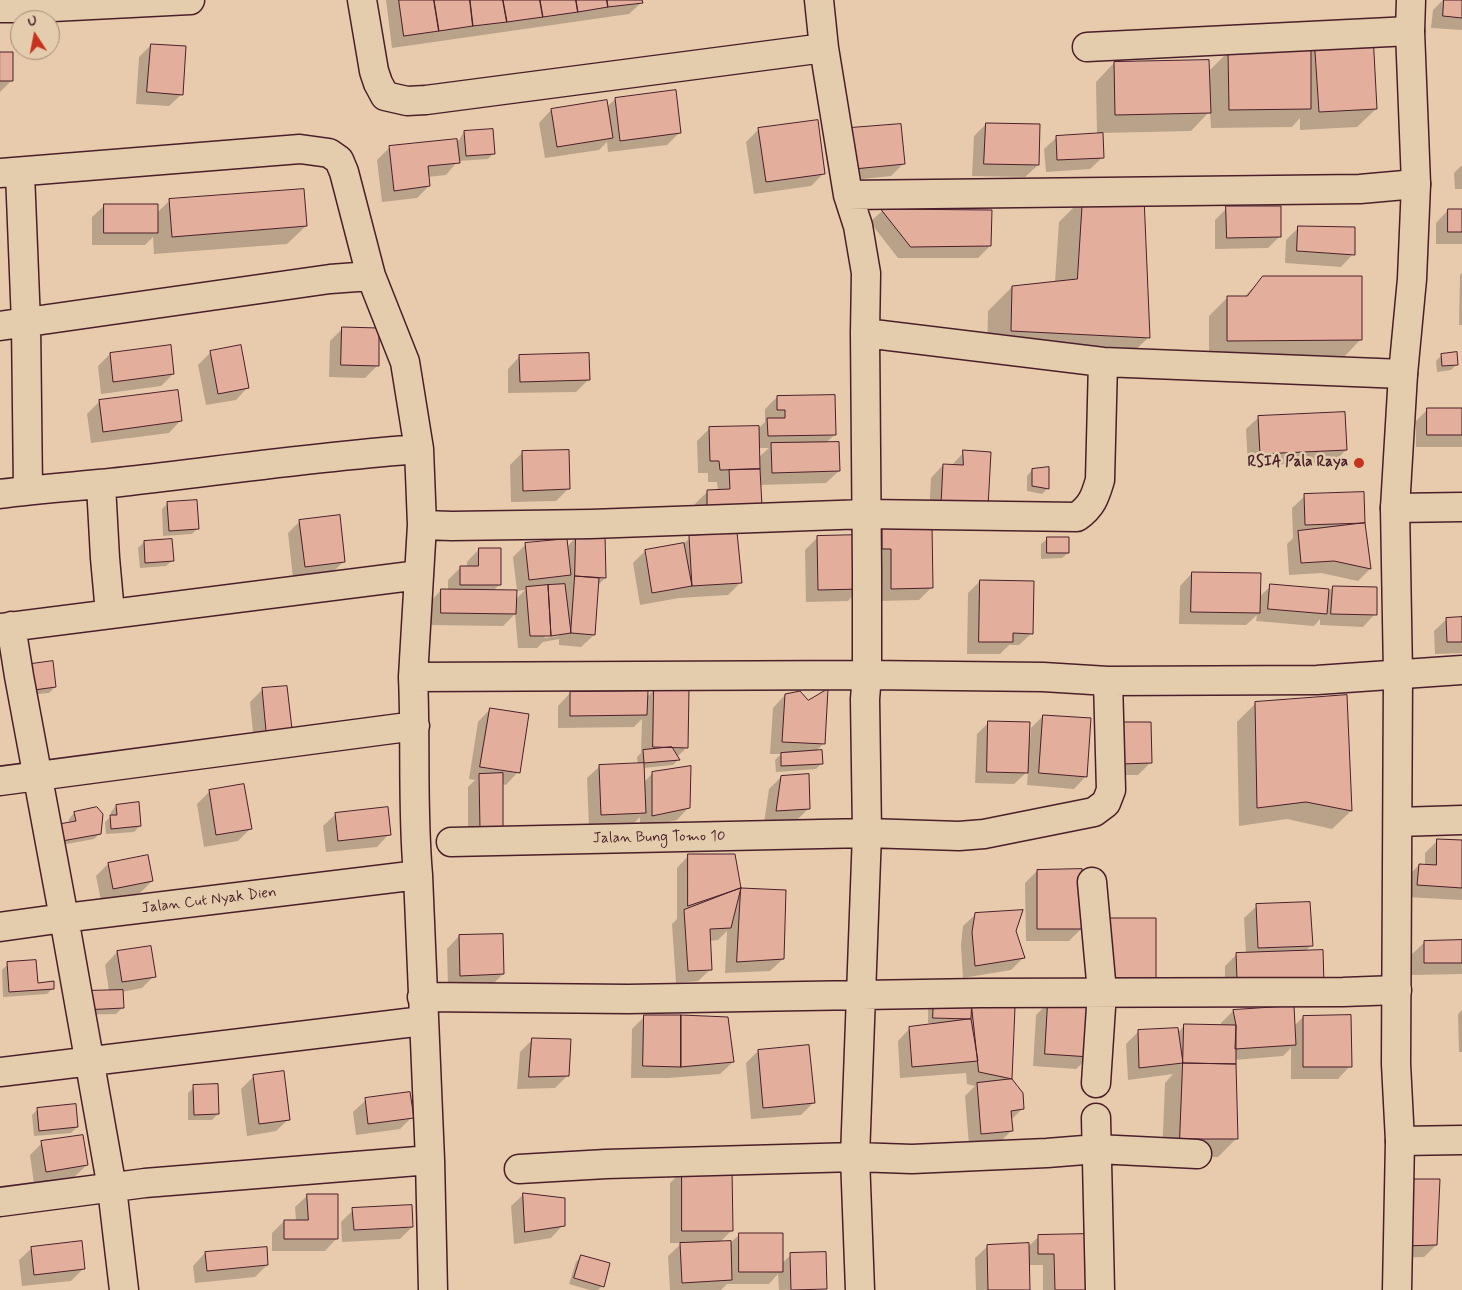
<!DOCTYPE html>
<html>
<head>
<meta charset="utf-8">
<style>
  body { margin:0 }
  #map { position:relative; width:1462px; height:1290px; overflow:hidden; background:#e8cbad; font-family:Mynerve,sans-serif }
  canvas { display:block }
  .north { position:absolute; left:10px; top:10px; width:50px; height:50px; box-sizing:border-box; background:#e4cdad; border:1px solid #a68779; border-radius:50%; rotate:349deg; font-size:14px; font-weight:700; line-height:20px; text-align:center; color:#4a1f2b }
  .north::after { content:''; display:block; margin:auto; width:18px; height:22px; background:#c8321e; clip-path:polygon(50% 0,100% 100%,50% 72%,0 100%) }
</style>
</head>
<body>
<div id="map">
<canvas width="1462" height="1290"></canvas>
<div class="north">U</div>
</div>
<script>
const ctx = document.querySelector('canvas').getContext('2d');
ctx.lineJoin = 'round';
function fillPath(path, color) { ctx.fillStyle = color; ctx.fill(path, 'evenodd'); }
function strokePath(path, color, width, dash) { ctx.strokeStyle = color; ctx.lineWidth = width; ctx.lineCap = dash ? 'butt' : 'round'; ctx.setLineDash(dash || []); ctx.stroke(path); }
function label(font, color, halo, rows, align = 'center') {
  ctx.font = font + ' Mynerve,sans-serif'; ctx.lineWidth = 5; ctx.setLineDash([]); ctx.textBaseline = 'middle'; ctx.strokeStyle = halo; ctx.fillStyle = color; for (const [text, x, y, turn = 0] of rows) {
    ctx.save(); ctx.translate(x, y); ctx.rotate((+turn || 0) * Math.PI / 180); ctx.textAlign = isNaN(turn) ? turn : align; if (halo) ctx.strokeText(text, 0, 0); ctx.fillText(text, 0, 0); ctx.restore();
  }
}
const shadow = new Path2D(`
  M386,0H641L642,2L629,14L392,48Z
  M1443,0H1462V30L1431,28L1433,10Z
  M1315,38L1376,109L1357,127L1300,130V118L1292,127L1211,128L1210,111L1191,131L1101,133L1103,157L1090,169L1046,172L1044,149L1057,137L1097,135L1096,82L1114,63L1208,72L1228,52L1302,51Z
  M151,45L182,94L169,106L136,104L139,57Z
  M0,54L12,80L0,92Z
  M615,99L680,132L667,145L608,152L607,142L599,150L545,158L539,123L551,110L606,101L607,107Z
  M986,124L1038,165L1025,177L972,176L974,136Z
  M759,129L824,173L811,186L754,194L746,142Z
  M464,132L494,153L488,159L458,161L446,175L428,177L429,186L417,198L382,202L377,160L389,148L459,140Z
  M838,142L903,164L891,176L842,181Z
  M1461,166H1462V189H1455L1454,173Z
  M1083,198L1149,337L1124,361L987,355L988,311L1012,287L1055,282L1059,222Z
  M170,200L306,226L287,244L154,254L153,237L145,245H92V217L105,205L157,213Z
  M1227,208L1280,236L1268,248L1215,249V220Z
  M1448,210L1462,211V244H1436V223Z
  M882,211H990V246L978,258H898L870,222Z
  M1298,228L1353,254L1341,267L1285,263L1286,240Z
  M1462,273V325H1459L1460,275Z
  M1263,277L1361,339L1343,358L1209,359V316L1228,297H1244Z
  M343,328L377,366L365,378L329,377L330,341Z
  M210,353L248,387L236,400L206,405L198,365Z
  M110,354L173,374L161,386L101,394L98,366Z
  M1442,355L1457,364L1451,370L1437,372L1436,361Z
  M520,356L588,380L576,392L508,393V369Z
  M777,397L835,434L826,443L839,471L826,483L760,485L695,520V504L707,492L718,491L717,482H708V473H698L697,441L709,429L760,427L765,422V409ZM759,448H769L759,457Z
  M99,402L181,420L169,433L91,443L87,414Z
  M1428,409H1462V447H1416V421Z
  M1259,417L1346,450L1334,462L1248,466L1246,429Z
  M964,452L989,453L929,516L931,478L943,465L951,466Z
  M522,453L569,488L556,501L511,502L510,465Z
  M1032,470L1048,488L1042,494L1027,491V476Z
  M1305,496L1364,523L1370,569L1358,581L1321,573L1289,575L1287,544L1293,538L1292,508Z
  M168,503L198,528L192,534L163,536L162,509Z
  M300,521L343,562L331,574L293,578L288,533Z
  M882,527L932,587L919,600L879,601L870,539Z
  M577,536L605,578L597,586L594,635L581,647L559,645V639L543,642L537,648H518L515,614L503,626L429,625V603L441,590H448V580L460,568H467V562L479,549L500,584L493,591L515,600L525,590L517,591L513,557L526,544L567,547ZM559,634V636L545,638L544,636Z
  M818,537L860,588L848,601L806,602L805,550Z
  M690,538L740,583L728,595L679,598L640,605L633,563L645,551L682,545Z
  M1047,539L1068,553L1062,558L1041,559V544Z
  M144,542L172,561L166,566L140,568L138,548Z
  M1192,573L1259,597L1271,586L1329,591L1333,587L1375,614L1363,627L1320,625V619L1314,626L1256,621L1257,615L1246,625L1179,624L1180,586Z
  M980,581L1032,633L1019,645H1009L1000,654H967L968,593Z
  M1462,618V653L1435,654L1434,631L1447,619Z
  M52,663L55,687L49,693L28,695Z
  M262,690L290,728L254,743L250,702Z
  M654,690L687,747L677,757L678,760L673,765L643,768V783L653,773L689,807L677,820L640,828V817L632,825L589,827L587,778L600,766L638,765L637,757L641,753L642,719L634,727L558,728V706L570,693L646,698Z
  M785,695L824,743L815,752L822,763L816,769L776,772L775,760L781,754H770L773,708Z
  M1256,703L1351,811L1332,829L1287,819L1239,826L1237,722Z
  M490,709L518,772L506,785L502,784V828L468,841V787L475,780L469,779L478,722Z
  M1043,716L1086,776L1074,789L1027,785L1028,771L1014,784L975,783L977,734L989,722L1030,741L1031,728Z
  M1120,723L1150,763L1138,775H1109Z
  M781,777L808,809L796,821L764,823L769,789Z
  M210,791L250,829L238,841L204,847L197,804Z
  M116,806L140,826L134,832L106,834L105,822L111,816V812Z
  M74,813L100,833L94,839L56,846L69,824V819Z
  M336,814L389,834L377,847L326,852L323,826Z
  M1438,840L1462,842V900L1406,897L1407,877L1419,865H1425V853Z
  M689,855H734L739,890L784,891L783,959L770,971L725,973L727,931L718,940L709,941L711,969L698,981L676,983L672,924L677,919V868Z
  M108,864L152,881L140,893L101,901L96,876Z
  M1037,871L1082,928L1069,941H1026L1025,883Z
  M1257,906L1311,945L1305,952L1323,984L1225,991V966L1237,954H1246L1244,918Z
  M976,914L1015,931L1024,957L1011,970L963,978L961,945L963,926Z
  M1105,919L1155,977L1143,990H1093Z
  M459,936L503,974L491,986L448,987L447,949Z
  M1425,942H1462V974L1412,975V954Z
  M117,952L154,976L142,988L122,992V1008L116,1014L77,1015L109,991L105,965Z
  M8,964L36,984L53,988L47,994L3,997L2,970Z
  M928,1002L970,1010L972,1008H1014L1011,1080L1023,1108L1010,1121L1011,1131L999,1143L969,1145L965,1096L975,1086L967,1084L966,1073L900,1078L898,1041L910,1028L934,1025V1024L928,1023Z
  M1048,1003L1089,1057L1076,1069L1033,1066L1036,1015Z
  M1293,1007L1294,1026L1303,1017L1350,1066L1338,1079H1291V1048L1283,1056L1234,1060L1236,1139L1218,1157H1162L1165,1083L1173,1074L1128,1080L1126,1044L1138,1032H1178L1184,1026H1221V1023L1233,1011Z
  M1462,1010V1052H1459L1458,1014Z
  M644,1017L733,1062L720,1074L668,1078H631L632,1029Z
  M533,1039L568,1075L555,1088L517,1089L520,1052Z
  M758,1051L813,1103L801,1115L751,1119L746,1063Z
  M283,1073L289,1119L276,1131L247,1136L241,1089L253,1077Z
  M194,1087L218,1114L212,1120H188V1093Z
  M366,1100L412,1117L400,1129L356,1135L353,1112Z
  M38,1109L77,1127L71,1133L34,1136L32,1115Z
  M42,1143L87,1165L74,1177L34,1184L30,1155Z
  M682,1171L731,1231L720,1242L729,1244L739,1235L781,1264L791,1255L826,1289L779,1290L778,1274L769,1284H727L721,1290H670L668,1256L682,1243H670V1183Z
  M1394,1193L1436,1245L1424,1257L1391,1258Z
  M524,1194L563,1225L551,1238L514,1244L511,1206Z
  M308,1195L337,1238L325,1251H272V1233L284,1221H296L295,1207Z
  M353,1210L412,1227L400,1239L342,1242L341,1222Z
  M1039,1236L1088,1290H1043V1265H1028L1029,1290H976L975,1258L988,1246L1028,1247Z
  M32,1248L83,1269L71,1281L22,1286L19,1260Z
  M205,1253L267,1265L255,1277L195,1283L193,1266Z
  M582,1256L602,1286L598,1290H590L569,1284L576,1262Z`);
const building = new Path2D(`
  M399,0H434L439,31L404,36Z
  M434,0H470L473,26L439,31Z
  M470,0H503L507,22L473,26Z
  M503,0H540L543,17L507,22Z
  M540,0H576L578,12L543,17Z
  M576,0H607L608,7L578,12Z
  M607,0H642L643,3L608,7Z
  M1444,0H1462V18L1443,16Z
  M1373,34L1377,109L1319,112L1314,37Z
  M151,44L186,46L183,95L147,92Z
  M1311,50V109L1229,110L1228,51Z
  M0,52H13V81H0Z
  M1209,60L1211,113L1115,115L1114,62Z
  M676,90L681,133L620,141L615,98Z
  M607,100L613,138L557,147L551,109Z
  M818,120L825,174L766,182L758,128Z
  M986,123L1040,124L1039,165L984,164Z
  M901,124L905,164L854,169L850,128Z
  M493,129L495,154L466,156L464,131Z
  M1103,133L1104,158L1057,160L1056,136Z
  M457,139L460,163L428,166L430,186L394,191L389,146Z
  M304,189L307,226L172,237L169,199Z
  M1083,197H1144L1150,338L1011,331L1012,286L1077,279Z
  M104,204H158V233H104Z
  M1226,206H1281V237L1227,238Z
  M881,209L992,210L991,246L911,247Z
  M1448,209H1462V232H1448Z
  M1298,226L1355,227V255L1297,251Z
  M1263,276H1362V340L1227,341V296H1247Z
  M342,327L379,328V366L341,365Z
  M171,345L174,374L113,382L110,353Z
  M241,345L249,388L218,394L210,351Z
  M1457,352L1458,365L1442,366L1441,354Z
  M589,353L590,380L520,382L519,355Z
  M178,390L182,421L103,432L99,400Z
  M835,395L836,435L768,436L767,418H785V410H777V396Z
  M1427,408H1462V435H1427Z
  M1345,412L1347,450L1260,454L1258,416Z
  M759,426L760,469L720,470L719,461H710L709,427Z
  M839,442L840,471L772,473L771,443Z
  M569,450L570,489L523,491L522,451Z
  M963,450L991,452L988,507L941,504L943,464L963,465Z
  M1049,467V489L1032,486V469Z
  M760,469L762,506L707,508V490L730,489L729,470Z
  M1364,492L1365,523L1305,525L1304,494Z
  M197,500L199,529L169,531L167,502Z
  M340,515L345,562L305,567L299,520Z
  M1365,523L1371,569L1334,561L1301,563L1298,531Z
  M932,525L933,588L891,589V549H882V526Z
  M737,532L742,583L692,586L689,536Z
  M576,535H605L606,578L575,576Z
  M861,535L862,589L818,590L817,536Z
  M1047,537H1069V553H1047Z
  M172,539L174,561L145,563L144,541Z
  M567,539L571,575L529,580L525,543Z
  M684,543L692,586L652,593L645,550Z
  M479,548H501V585H460V566H478Z
  M1192,572L1261,573L1260,613L1191,612Z
  M575,576L599,578L595,635L571,633Z
  M980,580L1034,581L1033,634L1013,633V642H979Z
  M565,584L571,633L551,636L548,585Z
  M1270,584L1329,589L1327,614L1268,609Z
  M548,585L551,636H530L526,587Z
  M1333,586L1377,587V615L1331,614Z
  M441,589L517,590L516,614L441,613Z
  M1462,617V642H1447L1446,618Z
  M53,661L56,687L34,690L31,664Z
  M287,686L292,729L266,731L262,688Z
  M654,689H689L688,748L653,747Z
  M828,689L825,744L782,742L785,694L800,691L808,700Z
  M648,691L647,715L570,716V692Z
  M1347,695L1352,811L1306,802L1257,808L1255,702Z
  M490,708L529,714L520,773L480,767Z
  M1043,715L1091,718L1087,777L1039,773Z
  M988,721L1030,722L1028,773L987,772Z
  M1120,722H1151L1152,763L1121,764Z
  M672,747L680,760L644,763L643,750Z
  M822,750L823,764L781,766V753Z
  M644,763L646,813L601,815L599,765Z
  M691,766L690,808L652,816V772Z
  M503,773V828L480,829L479,774Z
  M809,774L810,809L776,811L781,776Z
  M244,784L252,829L216,835L209,790Z
  M139,802L141,826L111,829L110,815H117L116,805Z
  M97,807L103,814L101,834L62,841L59,824L76,821L74,812Z
  M388,807L391,835L338,841L335,813Z
  M1437,839L1462,840V888L1417,885L1419,864L1436,865Z
  M688,854H735L741,888L688,906Z
  M148,855L153,881L113,889L108,863Z
  M1082,869L1083,929H1037V870Z
  M741,888L731,928L710,929L712,970L688,971L684,910Z
  M741,888L786,890L784,959L737,962Z
  M1310,902L1313,946L1258,948L1256,904Z
  M1023,910L1016,931L1025,958L975,966L972,932L975,913Z
  M1104,918H1156V978H1104Z
  M503,934L504,974L460,976L459,935Z
  M1462,940V963H1424V941Z
  M151,946L156,977L122,982L117,951Z
  M1323,950L1324,984L1288,985L1287,978L1237,979L1236,953Z
  M36,960L38,983L54,981V989L9,992L7,962Z
  M123,990L124,1008L83,1010L82,991Z
  M934,995L972,996L971,1019L933,1018Z
  M1048,1002L1093,1005L1090,1057L1045,1054Z
  M1294,1006L1296,1045L1235,1049L1236,1025L1233,1010Z
  M972,1007H1015L1012,1079L979,1072Z
  M644,1015H681V1067L643,1066Z
  M681,1015L728,1017L734,1062L681,1067Z
  M1351,1015L1352,1067H1303V1016Z
  M971,1019L978,1061L912,1067L909,1027Z
  M1184,1024L1236,1025V1064L1183,1063Z
  M1178,1028L1183,1063L1139,1068L1138,1030Z
  M532,1038L571,1039L569,1076L529,1077Z
  M809,1045L815,1103L763,1108L758,1050Z
  M1183,1063L1236,1064L1238,1139H1180Z
  M284,1071L290,1120L259,1124L253,1075Z
  M1012,1079L1023,1093L1024,1109L1011,1111L1013,1131L981,1134L977,1083Z
  M218,1084L219,1114L194,1115L193,1085Z
  M410,1092L414,1118L368,1124L365,1098Z
  M76,1104L78,1127L39,1131L37,1108Z
  M83,1135L88,1165L46,1172L41,1141Z
  M682,1169H732L733,1231H682Z
  M1405,1179H1440L1437,1245L1402,1246Z
  M523,1193L565,1198V1226L525,1232Z
  M307,1194H338V1239H284V1220H308Z
  M412,1205L413,1227L354,1230L352,1208Z
  M739,1233H783V1272H739Z
  M1088,1234L1089,1290H1055L1054,1254H1038V1235Z
  M82,1241L85,1269L34,1275L31,1247Z
  M731,1241L732,1280L682,1283L680,1243Z
  M1029,1243L1030,1290H988L987,1245Z
  M267,1247L268,1265L207,1271L205,1252Z
  M826,1252L827,1289L791,1290L790,1253Z
  M581,1255L610,1263L604,1287L574,1278Z`);
const minor = new Path2D(`
  M362,0L374,71L378,83L385,96L407,101L426,100L824,48
  M819,0L824,48L848,195L858,226L866,273L865,333L867,569V675L865,699L867,833L855,1157L860,1290
  M0,8H33L190,0
  M1087,47L1410,31
  M0,173L300,149L329,153L339,160L344,172L371,276
  M20,173L26,323L28,490
  M848,195L1360,189L1416,184
  M0,326L330,279L371,276L405,362L419,449L422,525L413,677L867,675L1043,677L1108,681L1317,680L1462,670
  M865,333L1103,362L1403,374
  M101,485L105,558L110,613
  M0,494C43,488 86,486 129,481C225,470 322,456 419,449
  M1395,508L1462,507
  M422,525L452,526L591,524L866,514L1077,517C1092,506 1095,497 1100,480L1103,362
  M11,626L19,676L64,918L112,1188L124,1290
  M0,628L419,575
  M413,677C416,743 412,809 418,875L430,1160L433,1290
  M0,781L415,726
  M1398,822L1462,820
  M451,842L867,833L959,836L984,834L1094,812L1106,803L1111,790L1108,681
  M1092,882L1102,992L1096,1083
  M0,927L64,918L418,875
  M422,997L628,999L980,993L1343,992L1397,990
  M0,1072L423,1021
  M1096,1118L1100,1290
  M1400,1141L1462,1140
  M519,1169L606,1164L855,1157L912,1159L1047,1153L1097,1149L1197,1154
  M0,1202L145,1183L430,1160`);
const major = new Path2D(`
  M1397,1290L1400,1141L1396,1064L1398,674L1395,508L1403,374L1412,279L1416,184L1410,31L1411,0`);
const markers = [
  [1359,463,6,"#c8321e"]
];
const poiNames = [
  ["RSIA Pala Raya",1348,463]
];
const streetNames = [
  ["Jalan Bung Tomo 10",659,838,-1],
  ["Jalan Cut Nyak Dien",209,901,-7]
];
fillPath(shadow, '#0003');
fillPath(building, '#e4ae9d');
strokePath(building, '#4a1f2b', 1);
strokePath(minor, '#4a1f2b', 31);
strokePath(major, '#4a1f2b', 31);
strokePath(minor, '#e4cdad', 28);
strokePath(major, '#e4cdad', 28);
for (const [x, y, r, color] of markers) { const dot = new Path2D(); dot.arc(x, y, r, 0, 2 * Math.PI); ctx.fillStyle = color; ctx.fill(dot); strokePath(dot, '#e4cdad', 2); }
label('bold 15px', '#4a1f2b', '#e4cdad', poiNames, 'right');
label('15px', '#4a1f2b', '#e4cdad', streetNames);
</script>
</body>
</html>
